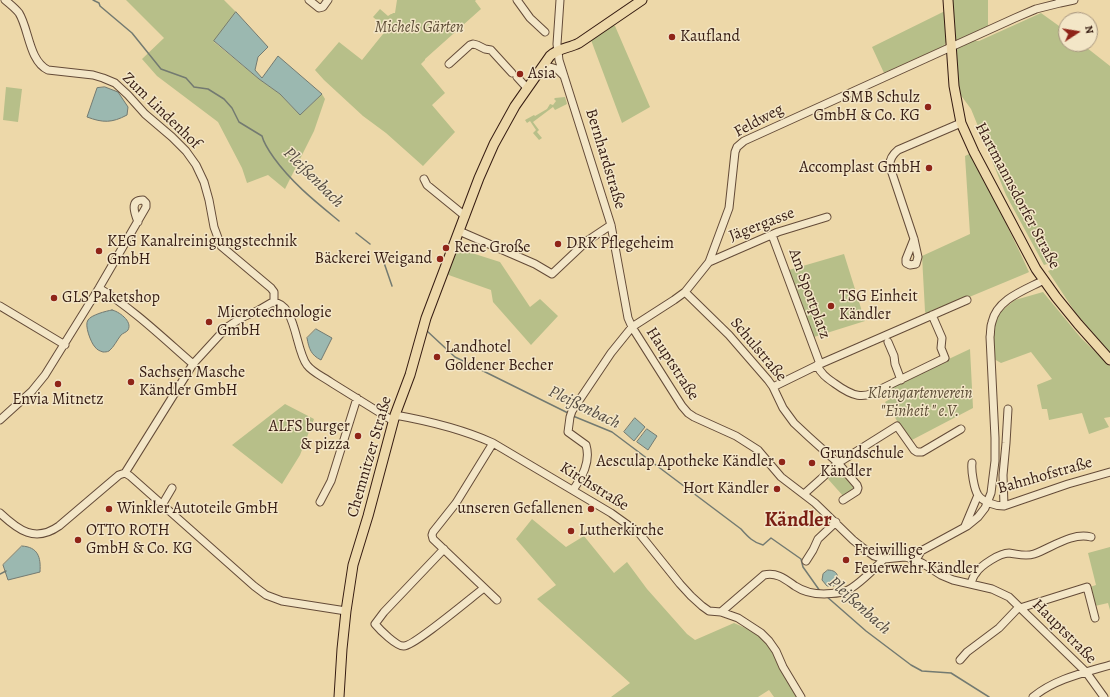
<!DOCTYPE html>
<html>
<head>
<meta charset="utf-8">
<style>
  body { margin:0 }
  #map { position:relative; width:1110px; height:697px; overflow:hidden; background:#edd8a9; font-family:Alegreya,serif }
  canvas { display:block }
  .north { position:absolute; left:1058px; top:12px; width:40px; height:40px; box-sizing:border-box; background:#f3e6c7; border:1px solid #a7957f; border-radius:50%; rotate:78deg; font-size:11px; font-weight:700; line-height:16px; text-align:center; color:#361c12 }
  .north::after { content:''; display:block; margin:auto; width:14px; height:18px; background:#8f2418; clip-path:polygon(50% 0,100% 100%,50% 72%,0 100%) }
</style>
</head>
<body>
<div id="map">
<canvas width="1110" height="697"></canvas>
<div class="north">N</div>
</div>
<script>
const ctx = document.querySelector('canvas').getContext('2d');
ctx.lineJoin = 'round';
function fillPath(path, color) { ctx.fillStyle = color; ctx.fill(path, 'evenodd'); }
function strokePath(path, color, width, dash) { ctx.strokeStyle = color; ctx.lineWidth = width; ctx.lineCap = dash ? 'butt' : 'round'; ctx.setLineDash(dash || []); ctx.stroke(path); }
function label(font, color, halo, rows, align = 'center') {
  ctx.font = font + ' Alegreya,serif'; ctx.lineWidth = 3; ctx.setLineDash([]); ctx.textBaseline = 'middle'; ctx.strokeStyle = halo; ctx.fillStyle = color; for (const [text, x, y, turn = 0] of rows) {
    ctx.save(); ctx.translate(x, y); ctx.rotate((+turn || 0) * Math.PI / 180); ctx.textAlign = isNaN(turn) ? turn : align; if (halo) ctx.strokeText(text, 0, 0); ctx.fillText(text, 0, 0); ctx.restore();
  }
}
const green = new Path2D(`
  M126,0H224L236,12L214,42L259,79L280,94L300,115L322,94L325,99L314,131L285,189L268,175L247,183L242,168L218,122L157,76L142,59L164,38Z
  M397,0H476L475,1L481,9L425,59V60L421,64L445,93L432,105L455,132L423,166L386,133L363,116L324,80L315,70L339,42L362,60L387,29L373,17L380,9L388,16L391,14H392L393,13H395Z
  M952,0H988V29L955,42Z
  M945,11L946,42L944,46L884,73L872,47Z
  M1041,13L1066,31V44H1082L1110,66V353L1075,312L1048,271L1060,266L1057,261L1044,265L1006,195L971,109L957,90L956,48L973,41H979Z
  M612,25L615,26L650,107L622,123L591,40Z
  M6,87L22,89L18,122L3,120Z
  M565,97L567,104L555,110L553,107L533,122L539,130L537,132L542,138L539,140L533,133L536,130L530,121L527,123L525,120L534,115L535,116L547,109L550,104L553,105L556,101L554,99L555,98Z
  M971,153C990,193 1011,232 1029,272L1027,273L926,315L925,311L922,256L970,234L965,156Z
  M453,247L500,262L530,307L540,299L558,316L531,345L493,302L491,290L443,273Z
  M844,254L865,321L814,337L789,270Z
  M1043,292L1081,338L1110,366V417L1104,418L1109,427L1089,434L1082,413L1049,420L1047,409H1042L1037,385L1052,379L1031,352L1001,363L994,359L993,327L999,313L1015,300Z
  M970,349L973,408L910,441L885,402L890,399L885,389Z
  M285,404L314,419L300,455L282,484L232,445Z
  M841,467L857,486L844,497L828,479Z
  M532,519L566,547L584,536L614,573L627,562L647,589L687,634L695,640L734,623L759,634L768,644L799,697H774L769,690L758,697H611L630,683L537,599L556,585L516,539Z
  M1110,547V610L1108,603L1095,606L1090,587L1096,585L1088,553Z`);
const water = new Path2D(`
  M236,12L268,47L258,57L255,70L262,78L278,56L322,94L300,115L280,94L259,79L214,41Z
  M105,87L118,92L128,107L127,115C112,123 103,123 87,117L97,88Z
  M112,310C118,311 133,321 128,330C127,332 123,333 121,335C117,340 114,347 109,351C107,352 105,352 103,352C100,351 97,350 95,347C91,343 84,325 88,320C91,315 106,311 112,310Z
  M316,329L332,338L321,360C311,355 309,349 307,338Z
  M635,418L645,427L634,441L624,432Z
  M647,429L657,436L648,450L637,442Z
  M22,546C38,547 41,557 40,572L8,580L3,565Z
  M828,570C839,570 840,579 834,586H827L822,580L823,574Z`);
const stream = new Path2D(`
  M93,0L99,3L100,6L132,33L161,69L186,78L194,87L208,89L224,99L232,108L239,122L262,136C264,144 269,151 274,158C292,183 316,202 339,221
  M356,233L370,244
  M381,254L392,286
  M427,331L455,357L568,413
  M573,416L612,432L741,529C748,537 754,543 763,545L771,538L801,559L803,567L820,591
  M0,574L6,571
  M826,596L866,631L911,665L922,671L951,673L989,697`);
const minor = new Path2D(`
  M5,0C10,4 15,8 19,13C29,29 29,61 48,70L93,75L103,78L115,83L128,95L145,114L172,137L186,151L196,165L204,182L209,200L214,227L221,246L271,288L274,292V302
  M309,0L319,8L323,7L328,0
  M517,0L530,18L545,32
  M560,0L557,44L559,60L611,225L628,318L632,327L682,406L688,413L694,417L736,436L758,450L781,477L815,503L853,540L863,548L874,556L884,559L905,557L909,558L922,563L941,575L953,580L992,589L1009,597L1086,672L1104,697
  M1059,0L1060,3L1074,0
  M449,64L470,45L473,44L477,45L485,49L491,50L512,73
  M539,73L550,67L557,69L564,76
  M517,77L527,88
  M424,179L427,185L465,216
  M459,231L535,264L552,274L587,241L611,225
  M772,235L820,364
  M914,239L906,259V263L910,265L916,264L918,257L914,239L890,167C889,160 892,155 898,150L961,123
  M709,262L778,232L827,217
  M99,288C133,309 163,338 193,364
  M685,292L729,335L768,380L773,387L783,408L794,423L809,437L838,463L857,485L858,488L857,491L843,500
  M0,306L65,345
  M888,342L894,356L895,364L901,380
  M817,365C821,374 827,378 834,383C852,396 863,401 883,388L945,358L941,348L942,338L932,315
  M773,387L820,364L967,300
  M395,415C429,421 462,429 493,443L611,513L639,533L680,584L691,596L702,606L709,611L721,612L738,618L761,633L769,641L776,651L783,667L801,697
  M0,420L32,391L45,375L99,288L146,207V203L143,200C129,200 135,214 138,222
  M493,443L456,503L433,532L432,535L433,539L497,600
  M972,463C971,470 974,489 978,495C983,502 995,506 1004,506L1068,484L1110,472
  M125,473L130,476L254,586L266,595L282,601L346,611
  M573,490C582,477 591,462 586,445L568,432L570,417L572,411L611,353L632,327L674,300L685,292L709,262L729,208L735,152L737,147L744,141L1015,18L1036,9L1060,3
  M804,494L823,477L838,463L897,426L914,450L917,452H922L961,429
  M320,502L331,481L357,398
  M162,505L172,488
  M1004,506L1003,475L1006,443L1008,409
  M0,513C18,530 35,543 59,526L119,475L125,473L193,364L226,328L241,318L259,310L271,303C296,299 295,350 307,365C313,373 324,377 332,383C351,395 371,407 390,419L394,420
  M965,526L978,495
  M444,549L384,612L375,624C380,630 397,647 404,646C414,646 472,597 484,588
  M916,560L921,551L967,526L978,517L985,508L991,493L995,461V438L990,337C991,332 990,327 992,322C997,299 1025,290 1044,280
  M806,561L813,550L818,539L836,522
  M971,584C972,580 973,576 976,573C981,565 1000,553 1009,553C1018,554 1025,557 1034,554C1051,548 1072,532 1091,537
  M1020,608L1087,587L1095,618
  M721,612L764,575C777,572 785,579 795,586C804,592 814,594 824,594C831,593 839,594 846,591C858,586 874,569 884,559
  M960,660L967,652L999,628L1019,607
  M1033,697C1055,679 1083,673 1110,665`);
const major = new Path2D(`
  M948,0L954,86L961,123L974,152L1036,269L1056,297L1078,324L1110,360
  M339,697L342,649L346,611L353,565L368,516L395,415L410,375L426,318L479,178L494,144L515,106L550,56C558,48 570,48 579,43L642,0`);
const markers = [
  [672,37,4,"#8f2418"],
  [520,74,4,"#8f2418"],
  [928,107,4,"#8f2418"],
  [929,168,4,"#8f2418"],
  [558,244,4,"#8f2418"],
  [446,248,4,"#8f2418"],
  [99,251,4,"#8f2418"],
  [440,259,4,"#8f2418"],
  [54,298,4,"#8f2418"],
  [831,306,4,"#8f2418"],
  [209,322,4,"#8f2418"],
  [437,357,4,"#8f2418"],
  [131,382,4,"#8f2418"],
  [58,384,4,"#8f2418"],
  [358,436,4,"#8f2418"],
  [782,462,4,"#8f2418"],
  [812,463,4,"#8f2418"],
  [777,489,4,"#8f2418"],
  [109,509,4,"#8f2418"],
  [591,509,4,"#8f2418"],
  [571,531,4,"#8f2418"],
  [78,540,4,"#8f2418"],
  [846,560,4,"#8f2418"]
];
const parkNames = [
  ["Michels Gärten",419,28],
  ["Kleingartenverein",920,394],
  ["\"Einheit \" e.V.",920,412]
];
const poiNames = [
  ["Kaufland",680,37],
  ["Asia",528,74],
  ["SMB Schulz",920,98,"right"],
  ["GmbH & Co. KG",920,116,"right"],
  ["Accomplast GmbH",921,168,"right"],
  ["KEG Kanalreinigungstechnik",107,242],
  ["GmbH",107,260],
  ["DRK Pflegeheim",566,244],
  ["Rene Große",454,248],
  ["Bäckerei Weigand",432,259,"right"],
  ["TSG Einheit",839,297],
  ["Kändler",839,315],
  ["GLS Paketshop",62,298],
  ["Microtechnologie",217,313],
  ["GmbH",217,331],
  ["Landhotel",445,348],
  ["Goldener Becher",445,366],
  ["Sachsen Masche",139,373],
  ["Kändler GmbH",139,391],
  ["Envia Mitnetz",58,400,"center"],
  ["ALFS burger",350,427,"right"],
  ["& pizza",350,445,"right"],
  ["Grundschule",820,454],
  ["Kändler",820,472],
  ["Aesculap Apotheke Kändler",774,462,"right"],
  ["Hort Kändler",769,489,"right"],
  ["Winkler Autoteile GmbH",117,509],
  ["unseren Gefallenen",583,509,"right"],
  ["OTTO ROTH",86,531],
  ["GmbH & Co. KG",86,549],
  ["Lutherkirche",579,531],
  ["Freiwillige",854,551],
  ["Feuerwehr Kändler",854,569]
];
const streetNames = [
  ["Zum Lindenhof",161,111,44],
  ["Feldweg",759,121,-28],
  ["Bernhardstraße",605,159,73],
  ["Hartmannsdorfer Straße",1017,196,62],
  ["Jägergasse",762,225,-21],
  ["Am Sportplatz",809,294,70],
  ["Schulstraße",758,350,50],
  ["Hauptstraße",672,364,57],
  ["Chemnitzer Straße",370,457,-74],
  ["Bahnhofstraße",1045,476,-16],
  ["Kirchstraße",594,487,32],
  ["Hauptstraße",1064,632,45]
];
const waterNames = [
  ["Pleißenbach",313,178,45],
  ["Pleißenbach",584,408,26],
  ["Pleißenbach",859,606,42]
];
const districtNames = [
  ["Kändler",798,521]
];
fillPath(green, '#b7bf89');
fillPath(water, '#9bb8b0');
strokePath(water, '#737a71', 1);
strokePath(stream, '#737a71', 1.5);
strokePath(minor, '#644b38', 9);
strokePath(major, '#361c12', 11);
strokePath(minor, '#f3e6c7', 7);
strokePath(major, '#edd8a9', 9);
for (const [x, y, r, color] of markers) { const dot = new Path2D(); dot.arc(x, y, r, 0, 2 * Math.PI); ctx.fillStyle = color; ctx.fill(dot); strokePath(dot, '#f3e6c7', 1.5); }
label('italic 16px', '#5d4d36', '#f3e6c7', parkNames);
label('16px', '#361c12', '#f3e6c7', poiNames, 'left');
label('16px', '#361c12', '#f3e6c7', streetNames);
label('italic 17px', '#544b41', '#f3e6c7', waterNames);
label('bold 20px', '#7a1f14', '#f3e6c7', districtNames);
</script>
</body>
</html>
